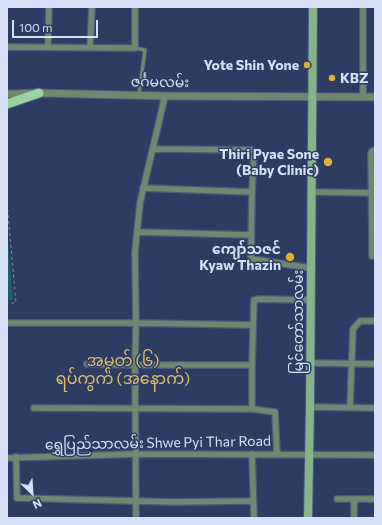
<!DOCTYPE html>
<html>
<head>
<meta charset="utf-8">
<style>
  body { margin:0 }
  #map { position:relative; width:382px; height:525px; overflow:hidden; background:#2d3c62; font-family:Commissioner,sans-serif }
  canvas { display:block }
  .frame { position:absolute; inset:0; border:8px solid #d6e1f9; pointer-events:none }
  .north { position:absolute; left:12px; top:473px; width:40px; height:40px; -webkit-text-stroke:3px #2d3c62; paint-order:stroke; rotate:155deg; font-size:11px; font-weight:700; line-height:16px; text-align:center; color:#d6e1f9 }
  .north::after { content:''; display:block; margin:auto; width:14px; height:18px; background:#d6e1f9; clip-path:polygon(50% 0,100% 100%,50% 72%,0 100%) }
  .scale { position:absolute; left:12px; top:20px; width:86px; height:18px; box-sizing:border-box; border:2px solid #d6e1f9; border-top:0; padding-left:5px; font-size:12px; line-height:14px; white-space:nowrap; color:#d6e1f9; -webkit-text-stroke:3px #2d3c62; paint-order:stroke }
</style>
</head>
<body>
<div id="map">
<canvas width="382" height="525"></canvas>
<div class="frame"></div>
<div class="north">N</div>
<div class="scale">100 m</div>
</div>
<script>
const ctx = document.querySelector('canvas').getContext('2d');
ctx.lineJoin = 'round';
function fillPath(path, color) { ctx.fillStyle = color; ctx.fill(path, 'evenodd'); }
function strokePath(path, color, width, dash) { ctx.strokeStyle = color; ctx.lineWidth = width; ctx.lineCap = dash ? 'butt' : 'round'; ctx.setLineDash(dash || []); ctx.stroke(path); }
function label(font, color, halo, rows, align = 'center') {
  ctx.font = font + ' Commissioner,"Noto Sans Myanmar",sans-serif'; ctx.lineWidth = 3; ctx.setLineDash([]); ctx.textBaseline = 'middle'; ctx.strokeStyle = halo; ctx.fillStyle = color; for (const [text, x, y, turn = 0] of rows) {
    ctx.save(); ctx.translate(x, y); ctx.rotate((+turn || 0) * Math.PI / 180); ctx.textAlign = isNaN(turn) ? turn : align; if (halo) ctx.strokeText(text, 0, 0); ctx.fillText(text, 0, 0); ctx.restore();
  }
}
const water = new Path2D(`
  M7,231L13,300H7Z`);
const path = new Path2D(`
  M7,203L16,303H7`);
const service = new Path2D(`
  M135,48L145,50L139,95`);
const minor = new Path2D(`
  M363,7V97
  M7,47L135,48V7
  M48,47L49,7
  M90,47L92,7
  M153,149L252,150L254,152L252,192L251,258L252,259L311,268
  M143,188L252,192
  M311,192L375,193
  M137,232L251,235
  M372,256V237L371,154L372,151L375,150
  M7,323H136L253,325
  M310,363L375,364
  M87,364L135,365H252
  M310,407L375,408
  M350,407L353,329L360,321H375
  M34,408L252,409L275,412L277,454
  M252,409V365L254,300L257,299L311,300
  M252,454L254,518
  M16,457L17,498L174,502L253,501
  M7,458L136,454L375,455
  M337,499H375
  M136,518L135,365L136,323L135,252L140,203L165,96
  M354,518V499`);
const tertiary = new Path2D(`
  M7,94L39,93L165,96L375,97`);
const secondary = new Path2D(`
  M308,518L310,407L313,7`);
const primary = new Path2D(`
  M7,104L39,93`);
const markers = [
  [307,65,4,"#e0b034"],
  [332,78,4,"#e0b034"],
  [328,162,5,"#e0b034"],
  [290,257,5,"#e0b034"]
];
const poiNames = [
  ["Yote Shin Yone",299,65],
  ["KBZ",340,78,"left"],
  ["Thiri Pyae Sone",319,154],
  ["(Baby Clinic)",319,170],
  ["ကျော်သဇင်",281,249],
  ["Kyaw Thazin",281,265]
];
const streetNames = [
  ["ဇင်္ဂမလမ်း",160,82,1],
  ["မြင်တော်သာလမ်း",298,322,-90],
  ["ရွှေပြည်သာလမ်း Shwe Pyi Thar Road",158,443,-1]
];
const quarterNames = [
  ["အမှတ် (၆)",123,361],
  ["ရပ်ကွက် (အနောက်)",123,379]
];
fillPath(water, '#1b6168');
strokePath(service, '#4b5a7d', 5);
strokePath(minor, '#4b5a7d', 8);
strokePath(tertiary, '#4b5a7d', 9);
strokePath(secondary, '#4b5a7d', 10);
strokePath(primary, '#4b5a7d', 11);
strokePath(path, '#7a87a7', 1, [3, 3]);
strokePath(service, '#6e896f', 3);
strokePath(minor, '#6e896f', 5.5);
strokePath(tertiary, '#6e896f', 7);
strokePath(secondary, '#87b389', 8);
strokePath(primary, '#9ad39d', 9);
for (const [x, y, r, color] of markers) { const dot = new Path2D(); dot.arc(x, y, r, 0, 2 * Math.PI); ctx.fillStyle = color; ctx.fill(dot); strokePath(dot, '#2d3c62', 1.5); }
label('bold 14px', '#d6e1f9', '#2d3c62', poiNames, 'right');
label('14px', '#d6e1f9', '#2d3c62', streetNames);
label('16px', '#debd73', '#2d3c62', quarterNames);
</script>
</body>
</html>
